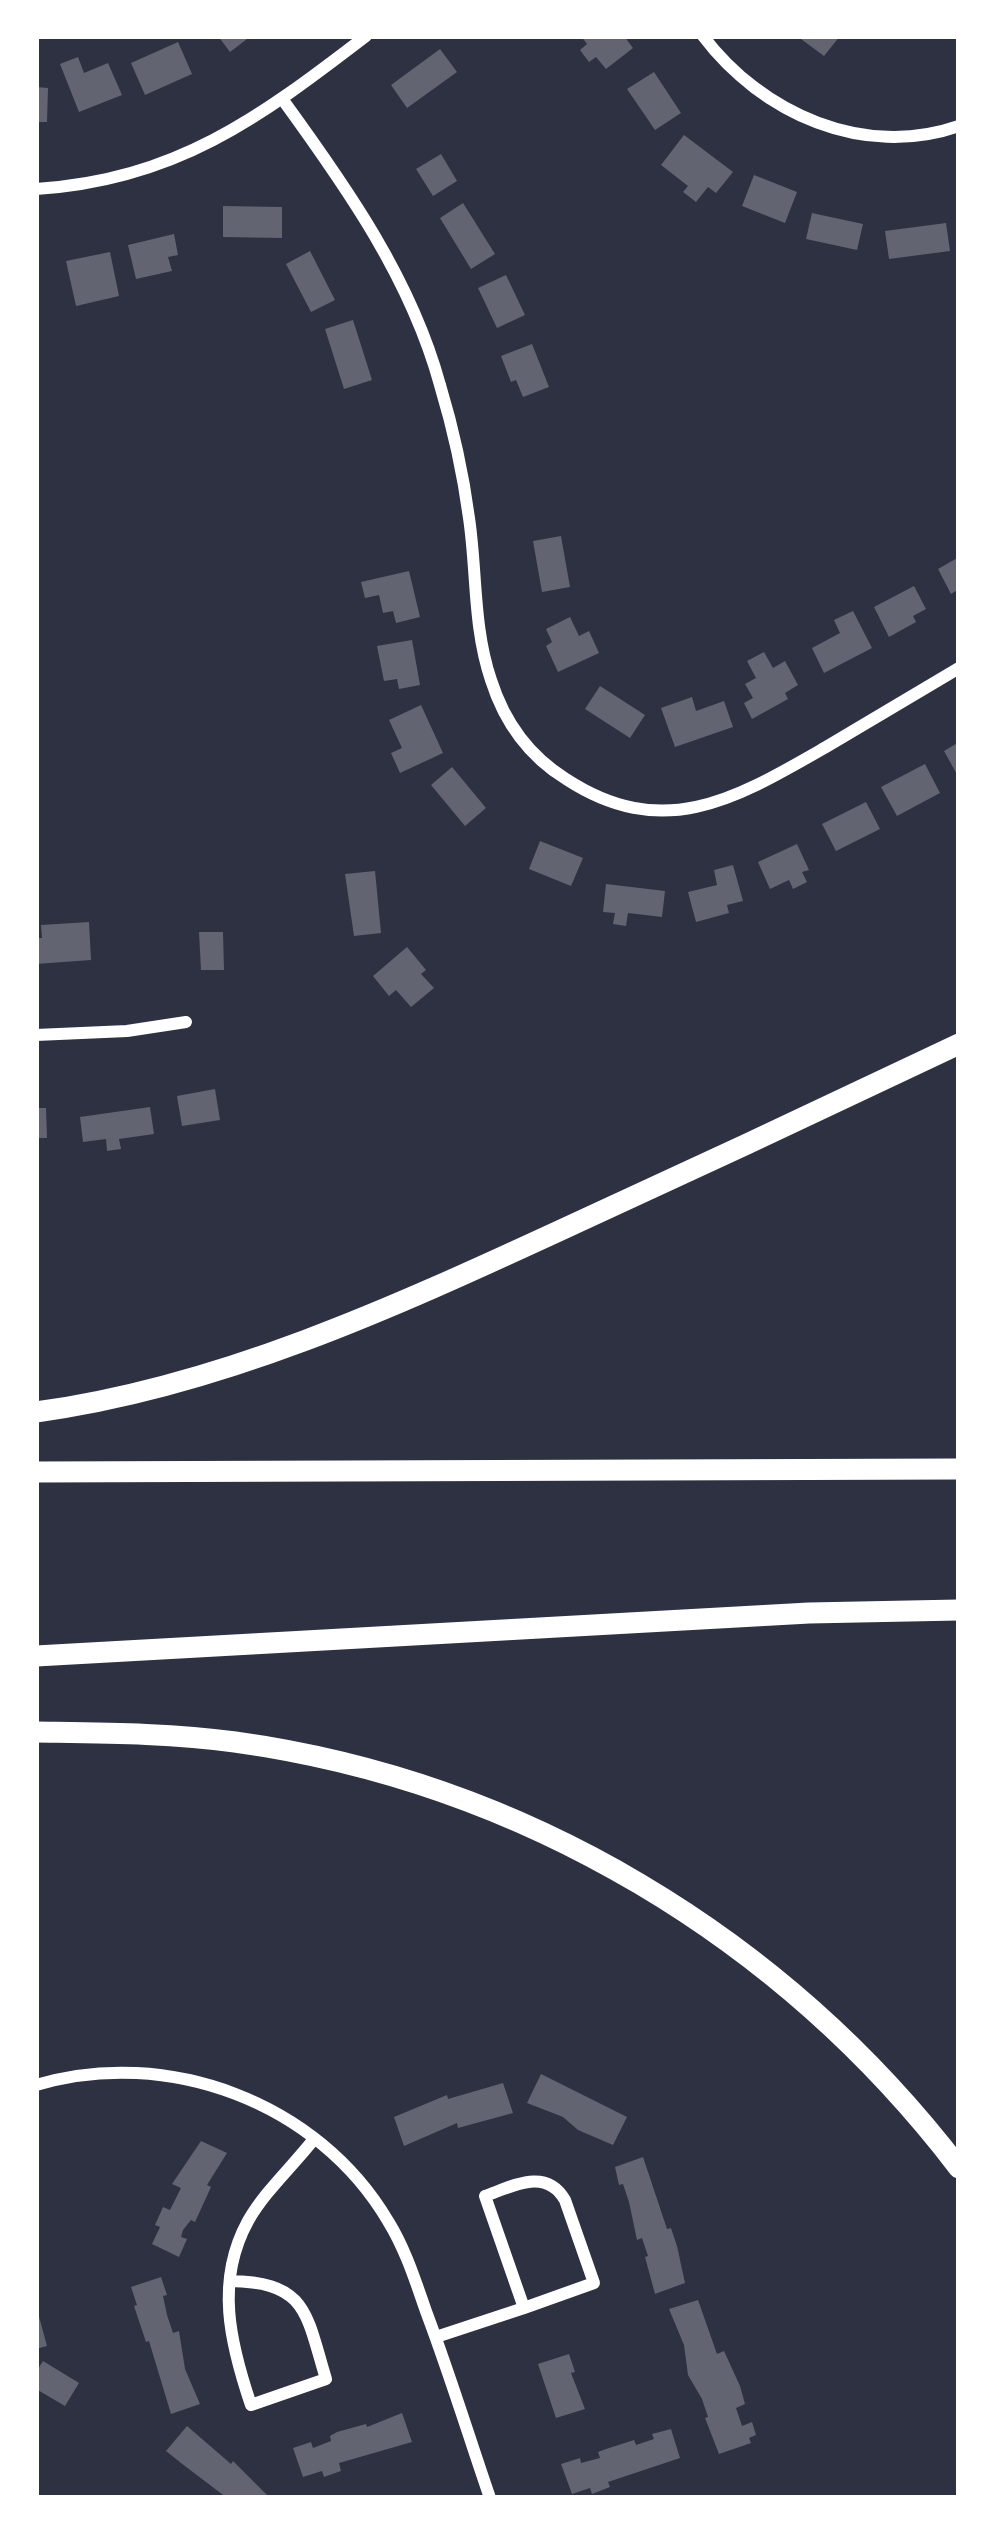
<!DOCTYPE html>
<html>
<head>
<meta charset="utf-8">
<style>
  body { margin:0 }
  #map { position:relative; width:995px; height:2534px; overflow:hidden; background:#2d3142; font-family:Lato,sans-serif }
  canvas { display:block }
  .frame { position:absolute; inset:0; border:39px solid #fff; pointer-events:none }
</style>
</head>
<body>
<div id="map">
<canvas width="995" height="2534"></canvas>
<div class="frame"></div>
</div>
<script>
const ctx = document.querySelector('canvas').getContext('2d');
ctx.lineJoin = 'round';
function fillPath(path, color) { ctx.fillStyle = color; ctx.fill(path, 'evenodd'); }
function strokePath(path, color, width, dash) { ctx.strokeStyle = color; ctx.lineWidth = width; ctx.lineCap = dash ? 'butt' : 'round'; ctx.setLineDash(dash || []); ctx.stroke(path); }
const building = new Path2D(`
  M218,36H251L230,52Z
  M581,36H624L633,48L606,69L596,57L589,62L580,50L587,44Z
  M797,36H840L824,56Z
  M178,42L192,74L145,95L131,63Z
  M440,49L457,72L407,108L391,85Z
  M78,57L84,73L108,63L122,95L79,112L60,64Z
  M654,72L681,113L655,130L627,89Z
  M36,87L48,88L47,122H36Z
  M684,135L733,172L716,193L708,187L696,202L683,192L688,186L661,165Z
  M441,154L457,181L433,196L416,169Z
  M754,175L797,192L785,223L742,206Z
  M463,203L495,254L471,269L440,218Z
  M223,206L282,207V238L223,237Z
  M812,213L863,224L857,250L806,239Z
  M946,223L950,251L889,259L885,231Z
  M174,234L178,255L168,257L172,271L136,279L128,245Z
  M310,251L335,300L311,312L286,264Z
  M110,252L119,296L76,306L66,261Z
  M506,275L525,315L497,328L478,288Z
  M353,320L372,380L344,389L325,329Z
  M532,344L549,387L523,397L516,380L511,382L501,356Z
  M561,536L570,587L542,592L533,541Z
  M959,557V589L951,594L938,569Z
  M409,571L420,617L396,623L393,611L383,613L379,595L365,598L361,582Z
  M914,586L926,609L913,616L916,622L889,637L874,607Z
  M853,611L872,648L824,673L812,648L840,633L834,620Z
  M570,617L579,636L589,631L599,653L558,672L546,646L552,642L546,629Z
  M412,640L420,685L399,689L397,679L384,681L377,646Z
  M764,652L773,668L785,661L798,685L785,693L788,699L752,719L744,703L753,698L745,684L756,678L747,661Z
  M600,686L645,715L630,738L585,709Z
  M692,697L696,711L724,701L733,727L675,747L661,708Z
  M421,705L443,753L400,773L391,753L402,748L389,720Z
  M959,742V778L944,751Z
  M925,764L940,793L897,816L881,787Z
  M452,767L486,808L465,826L431,785Z
  M866,802L880,829L836,851L822,824Z
  M540,841L583,858L571,886L529,869Z
  M797,844L809,870L802,872L807,882L793,889L789,880L770,889L758,862Z
  M733,865L743,901L727,905L729,913L696,922L688,892L717,885L714,870Z
  M375,871L381,933L354,936L345,874Z
  M606,884L665,891L662,917L628,913L626,926L613,924L615,913L603,912Z
  M89,922L91,960L36,964V938H42L41,925Z
  M199,932H223L224,970H201Z
  M407,947L426,970L421,974L434,988L411,1007L396,990L389,996L373,976Z
  M215,1089L220,1120L182,1126L177,1096Z
  M150,1107L154,1134L119,1139L121,1149L107,1151L106,1139L83,1142L80,1117Z
  M36,1108H46L47,1138H36Z
  M541,2074L627,2117L613,2145L578,2130L563,2117L527,2103Z
  M503,2083L513,2113L458,2128L457,2123L404,2146L394,2117L447,2095L448,2099Z
  M201,2141L227,2153L207,2185L211,2187L195,2222L191,2220L183,2230L181,2237L187,2239L179,2257L152,2244L160,2227L155,2225L163,2207L170,2210L181,2188L172,2184Z
  M643,2157L667,2229L671,2228L677,2246L685,2283L655,2294L645,2257L648,2256L642,2238L637,2240L629,2202L623,2184L619,2185L615,2167Z
  M161,2277L167,2295L163,2296L167,2315L173,2333L179,2331L185,2369L200,2404L171,2414L149,2341L146,2342L134,2306L137,2305L131,2287Z
  M698,2300L717,2354L724,2351L740,2386L745,2404L736,2408L742,2426L752,2422L756,2435L749,2438L751,2443L719,2454L705,2418L708,2417L702,2399L688,2375L684,2345L669,2309Z
  M37,2309L47,2346L36,2349V2310Z
  M569,2354L575,2372L571,2373L585,2409L556,2418L538,2364Z
  M43,2361L79,2383L65,2406L36,2389V2372Z
  M402,2413L412,2442L339,2463L341,2471L324,2477L322,2471L303,2477L293,2448L311,2442L313,2448L331,2441L330,2436L337,2432L366,2424L367,2427Z
  M187,2426L231,2464L233,2461L270,2498H227L181,2463L166,2451Z
  M671,2429L680,2458L608,2482L610,2487L592,2494L590,2488L572,2494L561,2464L580,2458L581,2463L600,2458L598,2452L606,2449L634,2440L636,2445L654,2439L652,2434Z`);
const minor = new Path2D(`
  M703,36C762,114 864,159 959,126
  M283,100C347,188 411,279 440,385C453,428 463,473 469,518C477,572 473,627 491,680C504,721 529,756 566,779C664,843 737,798 826,747C870,721 915,694 959,668
  M36,189C176,180 259,118 366,36
  M36,1035L127,1031L186,1022
  M36,2085C167,2046 318,2102 388,2221C406,2250 416,2283 427,2314C450,2375 469,2437 490,2498
  M230,2281C307,2282 306,2313 326,2379L251,2405C230,2343 215,2281 248,2221C265,2191 293,2166 314,2139
  M436,2337L524,2308L485,2196C513,2186 546,2167 565,2200L594,2283L524,2308`);
const motorway = new Path2D(`
  M36,1412C220,1387 394,1307 561,1230C694,1169 827,1107 959,1044
  M36,1472L959,1469
  M36,1656L809,1613L959,1610
  M36,1732C102,1733 170,1733 235,1742C524,1782 783,1938 959,2168`);
fillPath(building, '#626471');
strokePath(minor, '#fff', 12);
strokePath(motorway, '#fff', 21);
</script>
</body>
</html>
